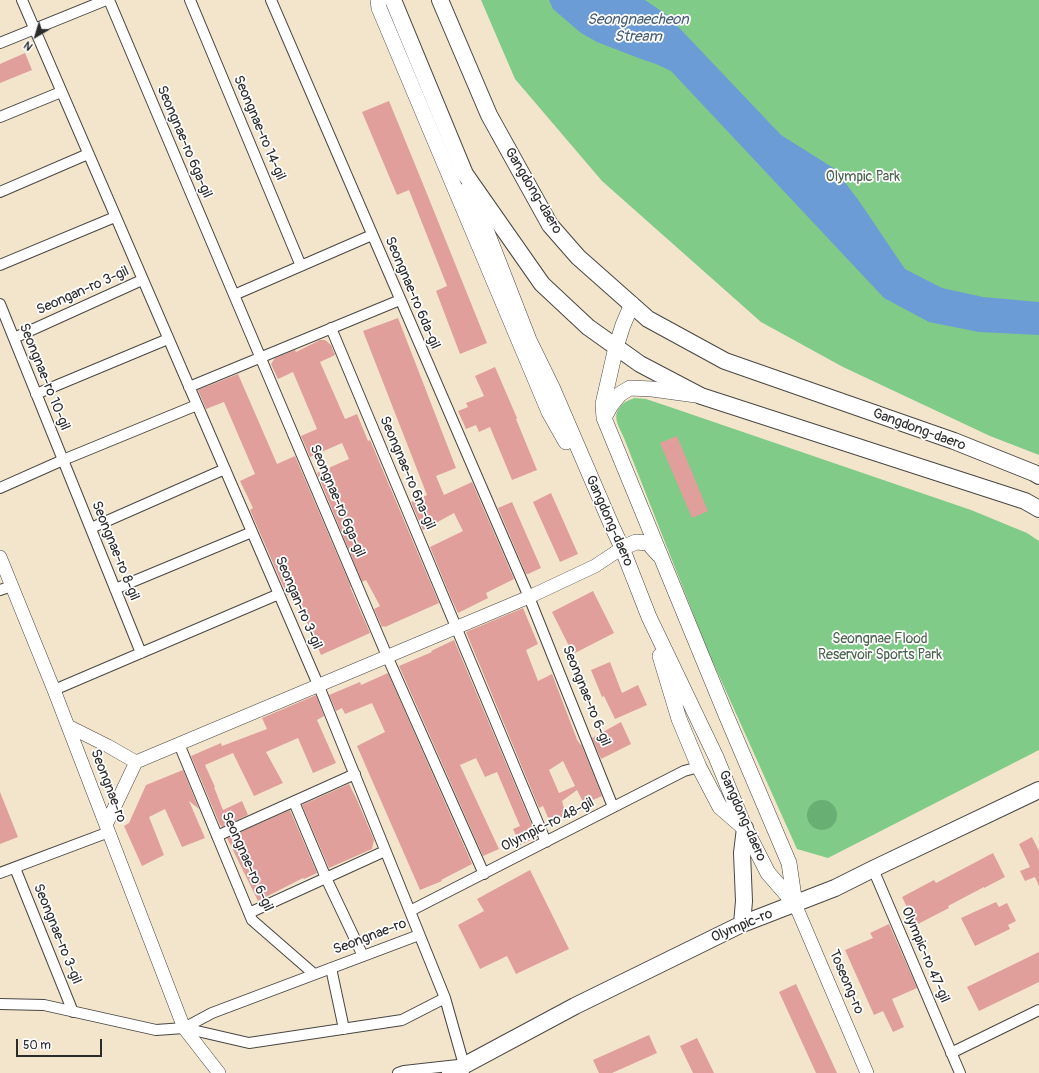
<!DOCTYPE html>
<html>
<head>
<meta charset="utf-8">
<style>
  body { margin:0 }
  #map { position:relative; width:1039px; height:1073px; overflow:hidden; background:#f3e5cc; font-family:Pangolin,sans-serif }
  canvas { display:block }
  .north { position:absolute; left:16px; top:16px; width:40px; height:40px; -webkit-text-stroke:3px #fff; paint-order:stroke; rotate:218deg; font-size:11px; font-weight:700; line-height:16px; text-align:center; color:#2b2b2b }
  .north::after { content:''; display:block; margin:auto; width:14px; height:18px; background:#2b2b2b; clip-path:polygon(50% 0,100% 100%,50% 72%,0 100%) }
  .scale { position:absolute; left:16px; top:1039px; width:86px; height:18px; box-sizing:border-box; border:2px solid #2b2b2b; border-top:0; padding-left:5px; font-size:12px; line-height:14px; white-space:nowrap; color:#2b2b2b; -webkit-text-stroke:3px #fff; paint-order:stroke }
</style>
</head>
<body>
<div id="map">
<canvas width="1039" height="1073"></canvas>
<div class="north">N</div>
<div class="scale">50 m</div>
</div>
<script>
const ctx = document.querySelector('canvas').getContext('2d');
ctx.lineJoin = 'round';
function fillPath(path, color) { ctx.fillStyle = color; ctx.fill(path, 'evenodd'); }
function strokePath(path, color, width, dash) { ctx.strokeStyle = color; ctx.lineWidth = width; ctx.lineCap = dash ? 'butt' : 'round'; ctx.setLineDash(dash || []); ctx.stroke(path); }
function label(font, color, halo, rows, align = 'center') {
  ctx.font = font + ' Pangolin,sans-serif'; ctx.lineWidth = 3.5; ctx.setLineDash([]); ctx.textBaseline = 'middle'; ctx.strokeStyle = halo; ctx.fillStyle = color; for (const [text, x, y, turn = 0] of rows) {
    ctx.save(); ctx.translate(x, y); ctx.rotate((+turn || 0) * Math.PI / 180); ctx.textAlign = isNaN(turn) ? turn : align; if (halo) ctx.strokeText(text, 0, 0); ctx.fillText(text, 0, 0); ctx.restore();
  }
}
const green = new Path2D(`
  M481,0H1039V455L990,436L843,367L761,322L602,181L515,79Z
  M634,398L646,399L667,406L971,510L1027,533L1039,541V750L828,858L797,849L707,649L624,438C619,426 610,415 623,404C625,401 631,400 634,398Z`);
const forest = new Path2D(`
  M807 815a15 15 0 1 1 30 0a15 15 0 1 1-30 0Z`);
const water = new Path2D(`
  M549,0H645L667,15L781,135L835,169L859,201L905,269L942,288L983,297L1039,302V335L979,332L929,322L884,298L671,71L656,64L641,59L597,42L581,33L553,9Z`);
const building = new Path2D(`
  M25,53L32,70L0,83V64Z
  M389,101L423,184L487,343L460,354L436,291L447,286L409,190L397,195L362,112Z
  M398,318L456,468L436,476L444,495L472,482L514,579L486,593L488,598L458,613L451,598L430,547L463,531L454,513L423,530L411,502L427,495L363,331Z
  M320,340H325L331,345L335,355L320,362L345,419L357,414L368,441L370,440L439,603L385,627L384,626L382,627L374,609L380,606L366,580L362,582L317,473L349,459L342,443L310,457L301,436L317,429L293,372L278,379L271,364L275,358L295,350L296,352Z
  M495,367L517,418L516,419L537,470L512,480L490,427L479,432L476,425L466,429L458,411L468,407L466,403L484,396L475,376Z
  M238,374L277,464L295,456L351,587H350L370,633L321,655L294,592L287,595L250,510L253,508L240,481L255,474L224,402L206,409L198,390Z
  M677,436L708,511L692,518L660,443Z
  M551,493L578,554L560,562L533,502Z
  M512,502L541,568L528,574H526L498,508Z
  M593,591L614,633L573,654L552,612Z
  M523,608L538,644L526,650L538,681L552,674L578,742H579L580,745L581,744L602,796L584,804L577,790L562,801L566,815L550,822L543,806L539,808L466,632ZM563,761L575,786L559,793L549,770Z
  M454,640L537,837L520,845L513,829L520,826L497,772L485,777L476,758L460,765L499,849L483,856L399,666L432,652L431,651Z
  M610,662L622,693L638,685L647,705L615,719L604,696L602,697L591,670Z
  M388,673L472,864L441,880L442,881L420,890L357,746L385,732L372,703L345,714L342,708L336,711L329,695L360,682L361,685Z
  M316,695L324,716L317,720L336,763L313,773L298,738L266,752L283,783L254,796L233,753L205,765L215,787H214L223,810L242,801L248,815L222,827L220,825L191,756L221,743L222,746L267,729L262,718Z
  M621,722L631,744L601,759L592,738Z
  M183,770L199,809L189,801L205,838L182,847L165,809L149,817L164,855L142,866L124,826L129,823L146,785Z
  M349,784L357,800L374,840L372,849L329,868L302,805Z
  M0,792L18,837L0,844Z
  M290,810L317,873L304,879L303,878L258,901L227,838Z
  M1032,837L1039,851V886L1035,877L1025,881L1020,871L1030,867L1019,844Z
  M993,853L1005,877L984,888V887L948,906L949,908L916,925L902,897L934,880L936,883Z
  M530,870L569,949L516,974L507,956L480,969L458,925L484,911L477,899Z
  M996,902L999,907L1007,903L1016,921L1008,925L1010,929L975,946L961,918Z
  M889,924L917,988L892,999L904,1027L893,1032L883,1011L874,1015L845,950L873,938L870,933Z
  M1039,952V982L979,1011L967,987Z
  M796,984L837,1073H816L779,992Z
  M649,1035L657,1053L612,1073H599L593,1060Z
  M697,1038L714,1073H693L680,1046Z`);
const minor = new Path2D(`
  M22,0L320,689L445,998L464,1065V1071
  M109,0L387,656L484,874
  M190,0L301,266
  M271,0L529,597L613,807
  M0,43L106,0
  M0,117L61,92
  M0,192L88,154
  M0,265L115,217
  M234,295L372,235
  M0,304L141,653
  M331,328L546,842
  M14,338L142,280
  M189,387L400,300
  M36,394L168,339
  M0,488L63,460L197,405
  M91,528L225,469
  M115,589L252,532
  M0,590L12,586
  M54,690L279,594
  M179,744L252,920L314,974
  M294,802L326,878L363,956
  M217,836L355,774
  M15,868L73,1012
  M873,869L960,1073
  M0,873L109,832
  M410,911L684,771L699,767
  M249,913L385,851
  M331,968L344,1029
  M0,1004L44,1005L156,1030L184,1028L249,1043L402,1020L445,998
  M184,1028L212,1013L419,935
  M951,1053L1039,1010
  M398,1073L404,1071L458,1065`);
const tertiary = new Path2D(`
  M0,557L54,690L184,1028L219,1073
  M68,726L108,746L136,762
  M106,825L136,762L529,597L595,566L622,548
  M795,904L867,1073`);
const secondary = new Path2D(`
  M378,0L379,8L549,412L566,442
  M469,186L529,340L552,387L611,524L622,548L649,617L716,757L745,828L768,873L795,904
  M632,304L623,325L616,347L603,404L604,418L726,715L789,863L795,904
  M604,418L611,405L620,394L630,388L652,389L696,395
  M622,548L636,542L648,543L659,555
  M660,656L679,719L699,767L720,807L742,826`);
const primary = new Path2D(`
  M393,0L465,174L542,284L588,327L640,364L701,396L1025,501L1039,509
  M440,0L489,115L550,225L578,257L648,319L725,361L954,441L1034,473L1039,476
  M742,924L744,901L742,853L745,828
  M450,1073L575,1006L742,924L835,888L873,869L1039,790`);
const streetNames = [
  ["Seongnae-ro 14-gil",259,128,67],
  ["Seongnae-ro 6ga-gil",184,142,67],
  ["Gangdong-daero",533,191,59],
  ["Seongan-ro 3-gil",83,291,-24],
  ["Seongnae-ro 6da-gil",412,293,67],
  ["Seongnae-ro 10-gil",44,377,68],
  ["Gangdong-daero",919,430,20],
  ["Seongnae-ro 6na-gil",407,473,67],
  ["Seongnae-ro 6ga-gil",337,501,67],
  ["Gangdong-daero",609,521,66],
  ["Seongnae-ro 8-gil",115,551,68],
  ["Seongan-ro 3-gil",298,603,67],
  ["Seongnae-ro 6-gil",586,696,68],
  ["Seongnae-ro",108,786,69],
  ["Gangdong-daero",742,816,66],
  ["Olympic-ro 48-gil",548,825,-27],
  ["Seongnae-ro 6-gil",247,862,66],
  ["Olympic-ro",742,926,-23],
  ["Seongnae-ro 3-gil",57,934,68],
  ["Seongnae-ro",370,937,-21],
  ["Olympic-ro 47-gil",925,955,67],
  ["Toseong-ro",846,982,67]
];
const parkNames = [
  ["Olympic Park",863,177],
  ["Seongnae Flood",880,639],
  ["Reservoir Sports Park",880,655]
];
const waterNames = [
  ["Seongnaecheon",638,20],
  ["Stream",638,37]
];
fillPath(green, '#80cb88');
fillPath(forest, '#68af74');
fillPath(water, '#6c9cd6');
fillPath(building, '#e19f9c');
strokePath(minor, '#494743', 12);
strokePath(tertiary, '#494743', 14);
strokePath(secondary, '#494743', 16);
strokePath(primary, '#494743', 18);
strokePath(minor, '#fff', 10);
strokePath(tertiary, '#fff', 13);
strokePath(secondary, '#fff', 15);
strokePath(primary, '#fff', 16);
label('14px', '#2b2b2b', '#fff', streetNames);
label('14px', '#49634c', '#fff', parkNames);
label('italic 15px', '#485e78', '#fff', waterNames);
</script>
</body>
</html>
